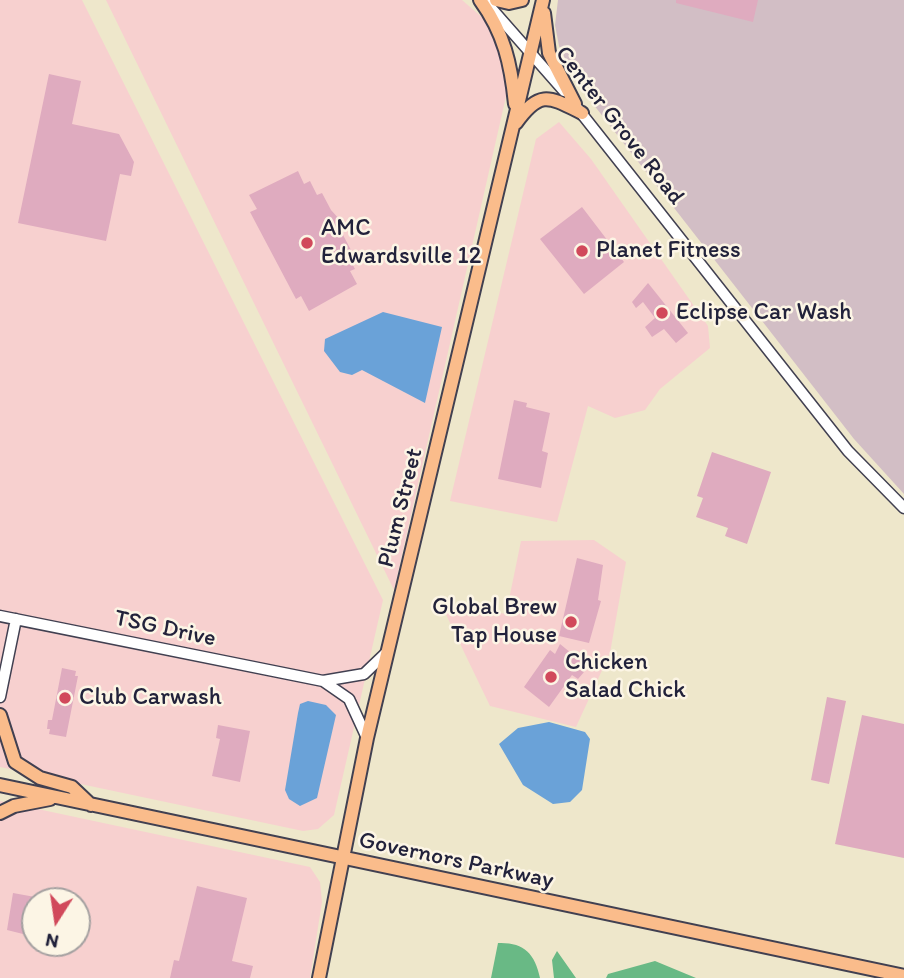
<!DOCTYPE html>
<html>
<head>
<meta charset="utf-8">
<style>
  body { margin:0 }
  #map { position:relative; width:904px; height:978px; overflow:hidden; background:#eee7cb; font-family:Itim,sans-serif }
  canvas { display:block }
  .north { position:absolute; left:21px; top:887px; width:70px; height:70px; box-sizing:border-box; background:#fcf5e5; border:2px solid #a5a1a1; border-radius:50%; rotate:192deg; font-size:19px; font-weight:700; line-height:28px; text-align:center; color:#22223b }
  .north::after { content:''; display:block; margin:auto; width:24px; height:32px; background:#d1495b; clip-path:polygon(50% 0,100% 100%,50% 72%,0 100%) }
</style>
</head>
<body>
<div id="map">
<canvas width="904" height="978"></canvas>
<div class="north">N</div>
</div>
<script>
const ctx = document.querySelector('canvas').getContext('2d');
ctx.lineJoin = 'round';
function fillPath(path, color) { ctx.fillStyle = color; ctx.fill(path, 'evenodd'); }
function strokePath(path, color, width, dash) { ctx.strokeStyle = color; ctx.lineWidth = width; ctx.lineCap = dash ? 'butt' : 'round'; ctx.setLineDash(dash || []); ctx.stroke(path); }
function label(font, color, halo, rows, align = 'center') {
  ctx.font = font + ' Itim,sans-serif'; ctx.lineWidth = 5; ctx.setLineDash([]); ctx.textBaseline = 'middle'; ctx.strokeStyle = halo; ctx.fillStyle = color; for (const [text, x, y, turn = 0] of rows) {
    ctx.save(); ctx.translate(x, y); ctx.rotate((+turn || 0) * Math.PI / 180); ctx.textAlign = isNaN(turn) ? turn : align; if (halo) ctx.strokeText(text, 0, 0); ctx.fillText(text, 0, 0); ctx.restore();
  }
}
const built = new Path2D(`
  M0,0H82L383,600L334,815L318,829L303,831L0,767Z
  M106,0H462L491,25L507,76V92L394,590Z
  M559,122L591,159L708,326L710,348L660,389L645,410L615,418L588,406L557,522L450,501L536,139Z
  M594,540L626,562L610,653L576,727L490,706L440,602L506,614L521,541Z
  M0,801L310,867L320,882L322,902L310,978H0ZM35,901H77V943H35Z`);
const industrial = new Path2D(`
  M558,0H904V494L854,439L576,82L559,46L555,25Z`);
const forest = new Path2D(`
  M498,943C523,942 535,953 540,978H491Z
  M557,951L576,978H554L552,960Z
  M655,961L696,978H606L608,974Z`);
const water = new Path2D(`
  M383,312L442,327L425,403L362,370L352,375L340,372L324,351L325,339Z
  M308,701L326,705L336,715L317,798L300,806L289,799L285,790L298,713L300,704Z
  M549,722L585,732L590,739L582,790L570,802L553,804L523,785L499,744L518,728Z`);
const building = new Path2D(`
  M676,0H758L753,22L676,3Z
  M49,74L81,81L72,124L119,134L134,162L131,176L120,174L106,241L18,223Z
  M298,171L304,184L310,181L317,195L322,193L331,210L340,220L343,235L352,252L347,254L355,269L350,271L357,284L309,311L301,296L296,299L250,212L257,209L249,195Z
  M582,207L624,262L584,294L540,239Z
  M648,283L688,333L676,343L664,329L652,337L645,327L655,318L643,302L636,308L632,302Z
  M514,400L527,403L526,407L550,413L542,451L548,453L541,488L498,479Z
  M712,452L771,472L747,544L725,536L728,528L696,517L703,498L697,496Z
  M577,558L603,565L598,600L601,601L589,643L559,636Z
  M560,644L582,662L579,667L584,672L578,679L572,675L549,707L524,687L550,650L555,654Z
  M62,668L76,671L75,676H78L66,737L49,734L50,729H47L48,720H52Z
  M827,697L846,701L829,784L811,780Z
  M862,715L904,724V858L835,844Z
  M218,725L250,731L240,782L212,776L220,739L216,738Z
  M197,886L247,898L232,961L253,966L250,978H170L174,960L179,961Z
  M13,893L35,897V937L7,930Z`);
const minor = new Path2D(`
  M484,0L564,91
  M578,109L848,451L904,508
  M0,616L323,681L349,699L367,738
  M323,681L364,674L387,652
  M0,697L16,619`);
const major = new Path2D(`
  M480,0C504,33 511,64 515,104
  M496,0L509,3L522,0
  M544,13L549,53L575,104
  M516,123C540,90 548,96 582,113
  M0,715L15,762L40,778L72,787L91,805
  M0,785L904,976
  M0,813L14,806L50,799
  M319,978L367,738L543,0`);
const markers = [
  [307,243,7,"#d1495b"],
  [582,251,7,"#d1495b"],
  [662,313,7,"#d1495b"],
  [571,622,7,"#d1495b"],
  [551,677,7,"#d1495b"],
  [65,698,7,"#d1495b"]
];
const streetNames = [
  ["Center Grove Road",619,126,52],
  ["Plum Street",401,508,-76],
  ["TSG Drive",165,629,12],
  ["Governors Parkway",456,861,12]
];
const poiNames = [
  ["AMC",321,229],
  ["Edwardsville 12",321,257],
  ["Planet Fitness",596,251],
  ["Eclipse Car Wash",676,313],
  ["Global Brew",557,608,"right"],
  ["Tap House",557,636,"right"],
  ["Chicken",565,663],
  ["Salad Chick",565,691],
  ["Club Carwash",79,698]
];
fillPath(built, '#f7d0cf');
fillPath(industrial, '#d2bec5');
fillPath(forest, '#69b985');
fillPath(water, '#6aa2d8');
fillPath(building, '#dfabbf');
strokePath(minor, '#414051', 13);
strokePath(major, '#414051', 16);
strokePath(minor, '#fff', 10);
strokePath(major, '#fabc8b', 12);
for (const [x, y, r, color] of markers) { const dot = new Path2D(); dot.arc(x, y, r, 0, 2 * Math.PI); ctx.fillStyle = color; ctx.fill(dot); strokePath(dot, '#fcf5e5', 2.5); }
label('24px', '#22223b', '#fcf5e5', streetNames);
label('24px', '#22223b', '#fcf5e5', poiNames, 'left');
</script>
</body>
</html>
